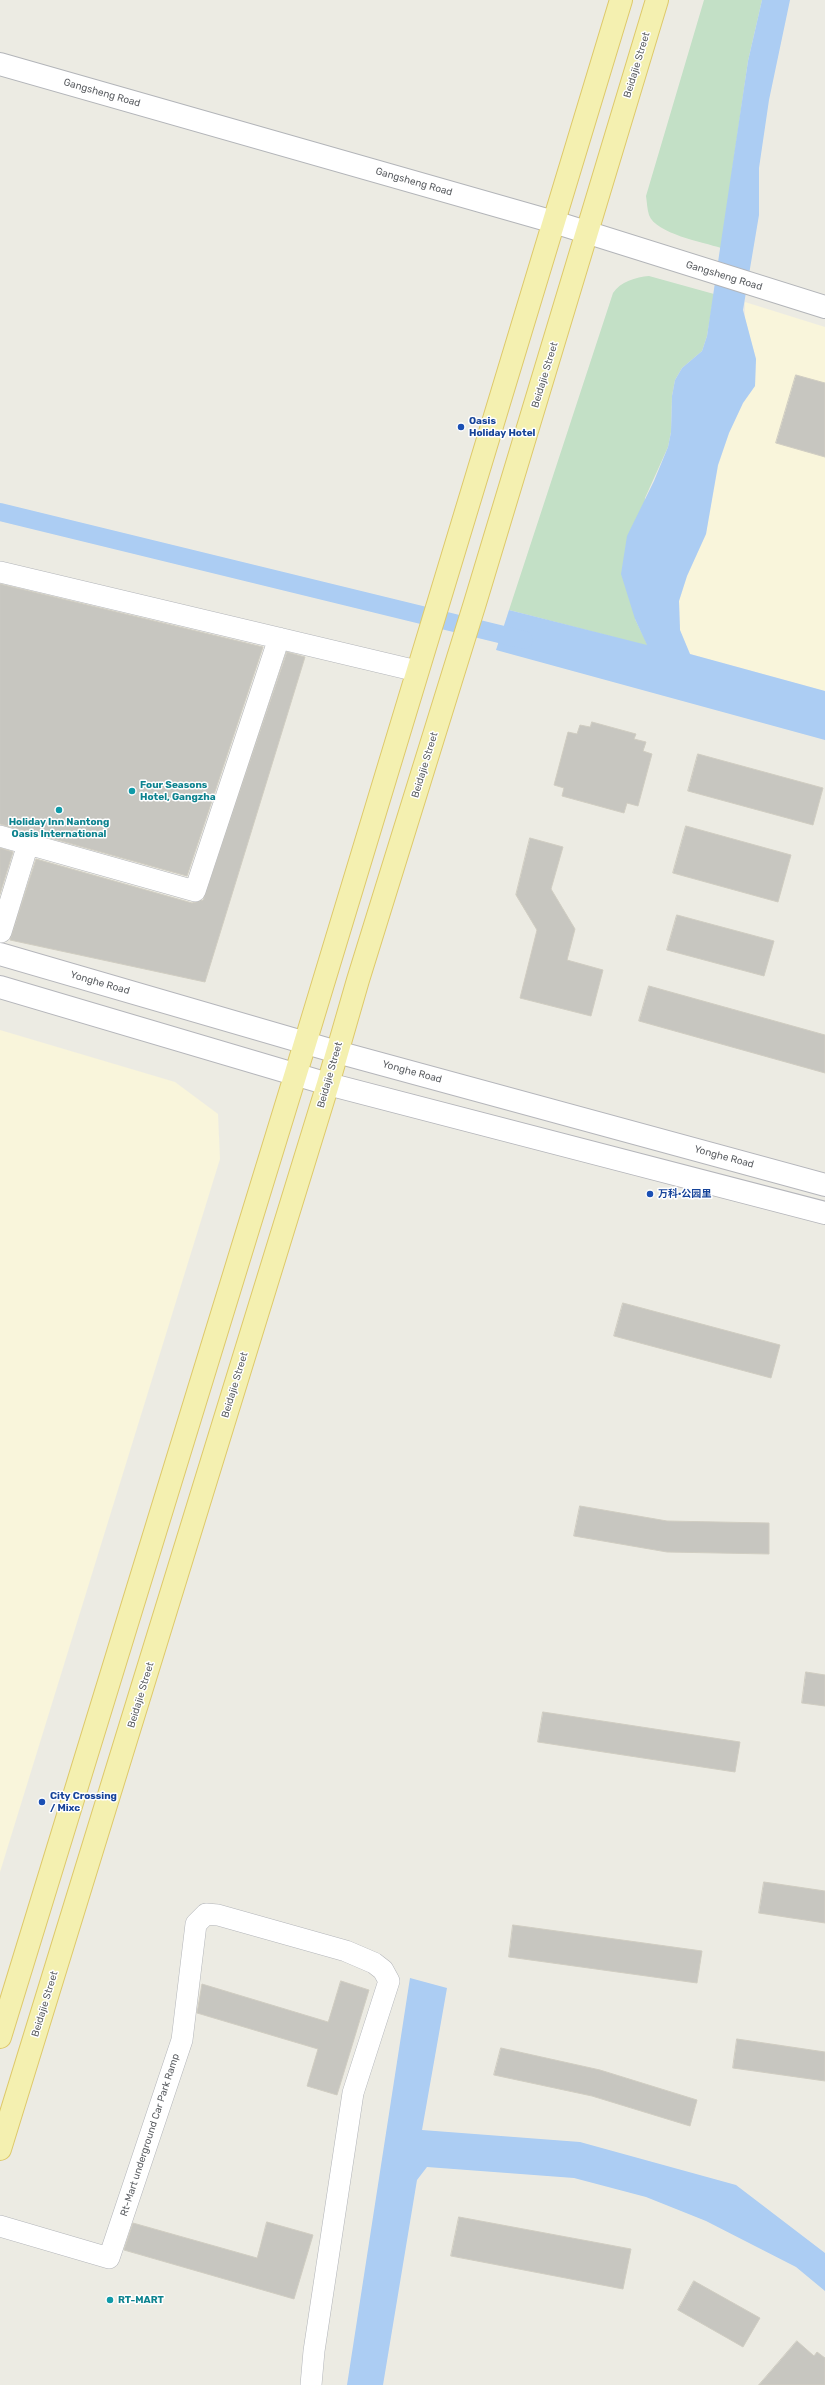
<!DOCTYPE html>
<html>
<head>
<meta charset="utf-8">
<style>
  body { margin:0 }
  canvas { display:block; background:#ecebe3 }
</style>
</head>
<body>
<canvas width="825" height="2385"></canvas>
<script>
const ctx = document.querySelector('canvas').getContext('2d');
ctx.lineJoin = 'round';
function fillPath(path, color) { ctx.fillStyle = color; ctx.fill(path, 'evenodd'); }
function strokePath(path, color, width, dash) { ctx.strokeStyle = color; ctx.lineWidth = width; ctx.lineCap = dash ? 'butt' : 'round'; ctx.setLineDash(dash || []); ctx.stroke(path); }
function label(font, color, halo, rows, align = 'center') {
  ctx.font = font + ' Rubik,"Noto Sans SC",sans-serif'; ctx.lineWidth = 3; ctx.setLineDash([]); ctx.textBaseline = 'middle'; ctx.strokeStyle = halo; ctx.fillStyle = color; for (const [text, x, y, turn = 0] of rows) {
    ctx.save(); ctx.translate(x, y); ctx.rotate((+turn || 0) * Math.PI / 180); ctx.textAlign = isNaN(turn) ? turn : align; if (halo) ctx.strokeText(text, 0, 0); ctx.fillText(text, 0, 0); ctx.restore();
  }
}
const commercial = new Path2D(`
  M745,302L825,327V691L690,654L680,630L679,601L687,576L706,534L718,466L729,433L743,403L755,386L756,359L745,318Z
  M0,1030L175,1082L218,1114L220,1159L0,1872Z`);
const green = new Path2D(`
  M704,0H762L748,61L721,248C703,242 656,234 649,215C647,209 647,202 646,196Z
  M649,276L714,294L707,336L702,351L682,368L675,380L672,396L671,432L668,447L645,498L635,619L648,646L509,610L613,293C620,282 636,277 649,276Z`);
const water = new Path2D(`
  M762,0H790L769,100L759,168V215L743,310L756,359L755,386L743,403L729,433L718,465L706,534L687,576L679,601L680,630L690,654L825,691V740L496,650L509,610L647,645L635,619L621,574L627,536L654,481L668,447L671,432L672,396L675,380L682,368L702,351L707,336L748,61Z
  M410,1978L447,1988L422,2130L580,2142L736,2185L825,2253V2291L796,2267L706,2221L646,2197L574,2178L427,2167L417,2180L383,2385H347Z`);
const canal = new Path2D(`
  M0,512L524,640`);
const building = new Path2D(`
  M796,375L825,383V457L776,443Z
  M0,584L263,647L187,876L0,824Z
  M287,652L305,657L205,982L10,940L36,859L192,903L203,900Z
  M592,722L636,734L634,739L646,742L643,751L652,754L638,806L627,803L624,813L562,796L564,788L554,785L568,732L577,734L580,725L590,727Z
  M698,754L823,788L813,825L688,791Z
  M686,826L791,855L778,902L673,873Z
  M530,838L563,847L551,889L575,929L567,960L603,970L591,1016L520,998L537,930L516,895Z
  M0,848L13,852L0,894Z
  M677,915L774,941L764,976L667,950Z
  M649,986L825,1035V1073L639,1021Z
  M623,1303L780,1345L771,1378L614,1336Z
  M580,1506L667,1521L769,1523V1554L667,1552L574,1536Z
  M806,1672L825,1675V1706L802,1703Z
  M543,1712L740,1742L735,1772L538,1742Z
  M764,1882L825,1891V1923L759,1913Z
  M513,1925L702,1951L697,1983L509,1957Z
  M341,1981L369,1990L337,2095L307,2086L318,2049L197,2013L202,1984L328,2022Z
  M737,2039L825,2052V2081L733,2068Z
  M501,2048L600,2070L697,2100L690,2126L592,2096L494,2075Z
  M459,2217L631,2249L623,2289L451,2256Z
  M267,2222L313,2235L294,2299L124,2250L133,2223L257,2258Z
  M694,2281L760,2318L743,2347L678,2310Z
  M797,2341L814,2356L817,2352L825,2358V2385H759Z`);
const minor = new Path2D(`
  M0,572L417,671
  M0,836L195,891L279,638
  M1,932L28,844
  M0,2226L109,2258L182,2040L196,1924L206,1914L218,1915L346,1951L374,1963L383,1970L389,1981L353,2093L314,2351L311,2385`);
const tertiary = new Path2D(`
  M0,64L554,222L825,307`);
const secondary = new Path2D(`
  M0,954L337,1052L825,1185
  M0,987L328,1084L825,1213`);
const primary = new Path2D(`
  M0,2037L296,1073L621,0
  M0,2149L328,1084L358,980L475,603L657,0`);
const markers = [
  [461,427,4,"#1a4fb4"],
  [132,791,4,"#0f9aa8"],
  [59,810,4,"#0f9aa8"],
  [650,1194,4,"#1a4fb4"],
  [42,1802,4,"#1a4fb4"],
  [110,2300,4,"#0f9aa8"]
];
const streetNames = [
  ["Beidajie Street",637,65,-73],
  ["Gangsheng Road",102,93,16],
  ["Gangsheng Road",414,182,16],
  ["Gangsheng Road",724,276,17],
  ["Beidajie Street",545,375,-73],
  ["Beidajie Street",425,765,-73],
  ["Yonghe Road",100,983,16],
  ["Yonghe Road",412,1072,15],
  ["Beidajie Street",330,1075,-74],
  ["Yonghe Road",724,1157,15],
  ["Beidajie Street",235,1385,-73],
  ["Beidajie Street",141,1695,-73],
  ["Beidajie Street",45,2004,-73],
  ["Rt-Mart underground Car Park Ramp",150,2135,-72]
];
const transitNames = [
  ["Oasis",469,421],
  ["Holiday Hotel",469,433],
  ["万科·公园里",658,1194],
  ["City Crossing",50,1796],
  ["/ Mixc",50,1808]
];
const cultureNames = [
  ["Four Seasons",140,785],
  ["Hotel, Gangzha",140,797],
  ["Holiday Inn Nantong",59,822,"center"],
  ["Oasis International",59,834,"center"],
  ["RT-MART",118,2300]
];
fillPath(commercial, '#f9f5db');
fillPath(green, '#c3e0c6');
fillPath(water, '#accdf3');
strokePath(canal, '#accdf3', 18);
fillPath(building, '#c7c6c0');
strokePath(building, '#d0cdc2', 1);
strokePath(minor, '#b3b5b9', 22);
strokePath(tertiary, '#b3b5b9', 24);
strokePath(secondary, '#b5b6bb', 24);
strokePath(primary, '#dec96a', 24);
strokePath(minor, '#fff', 21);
strokePath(tertiary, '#fff', 22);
strokePath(secondary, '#fff', 22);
strokePath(primary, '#f4f0b0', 22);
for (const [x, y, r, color] of markers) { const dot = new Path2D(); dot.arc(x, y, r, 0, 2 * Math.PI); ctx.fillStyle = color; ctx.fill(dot); strokePath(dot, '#fff', 1.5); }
label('10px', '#5b5e62', '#fff', streetNames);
label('bold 10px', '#164399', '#fff', transitNames, 'left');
label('bold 10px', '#0d838f', '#fff', cultureNames, 'left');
</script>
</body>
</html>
